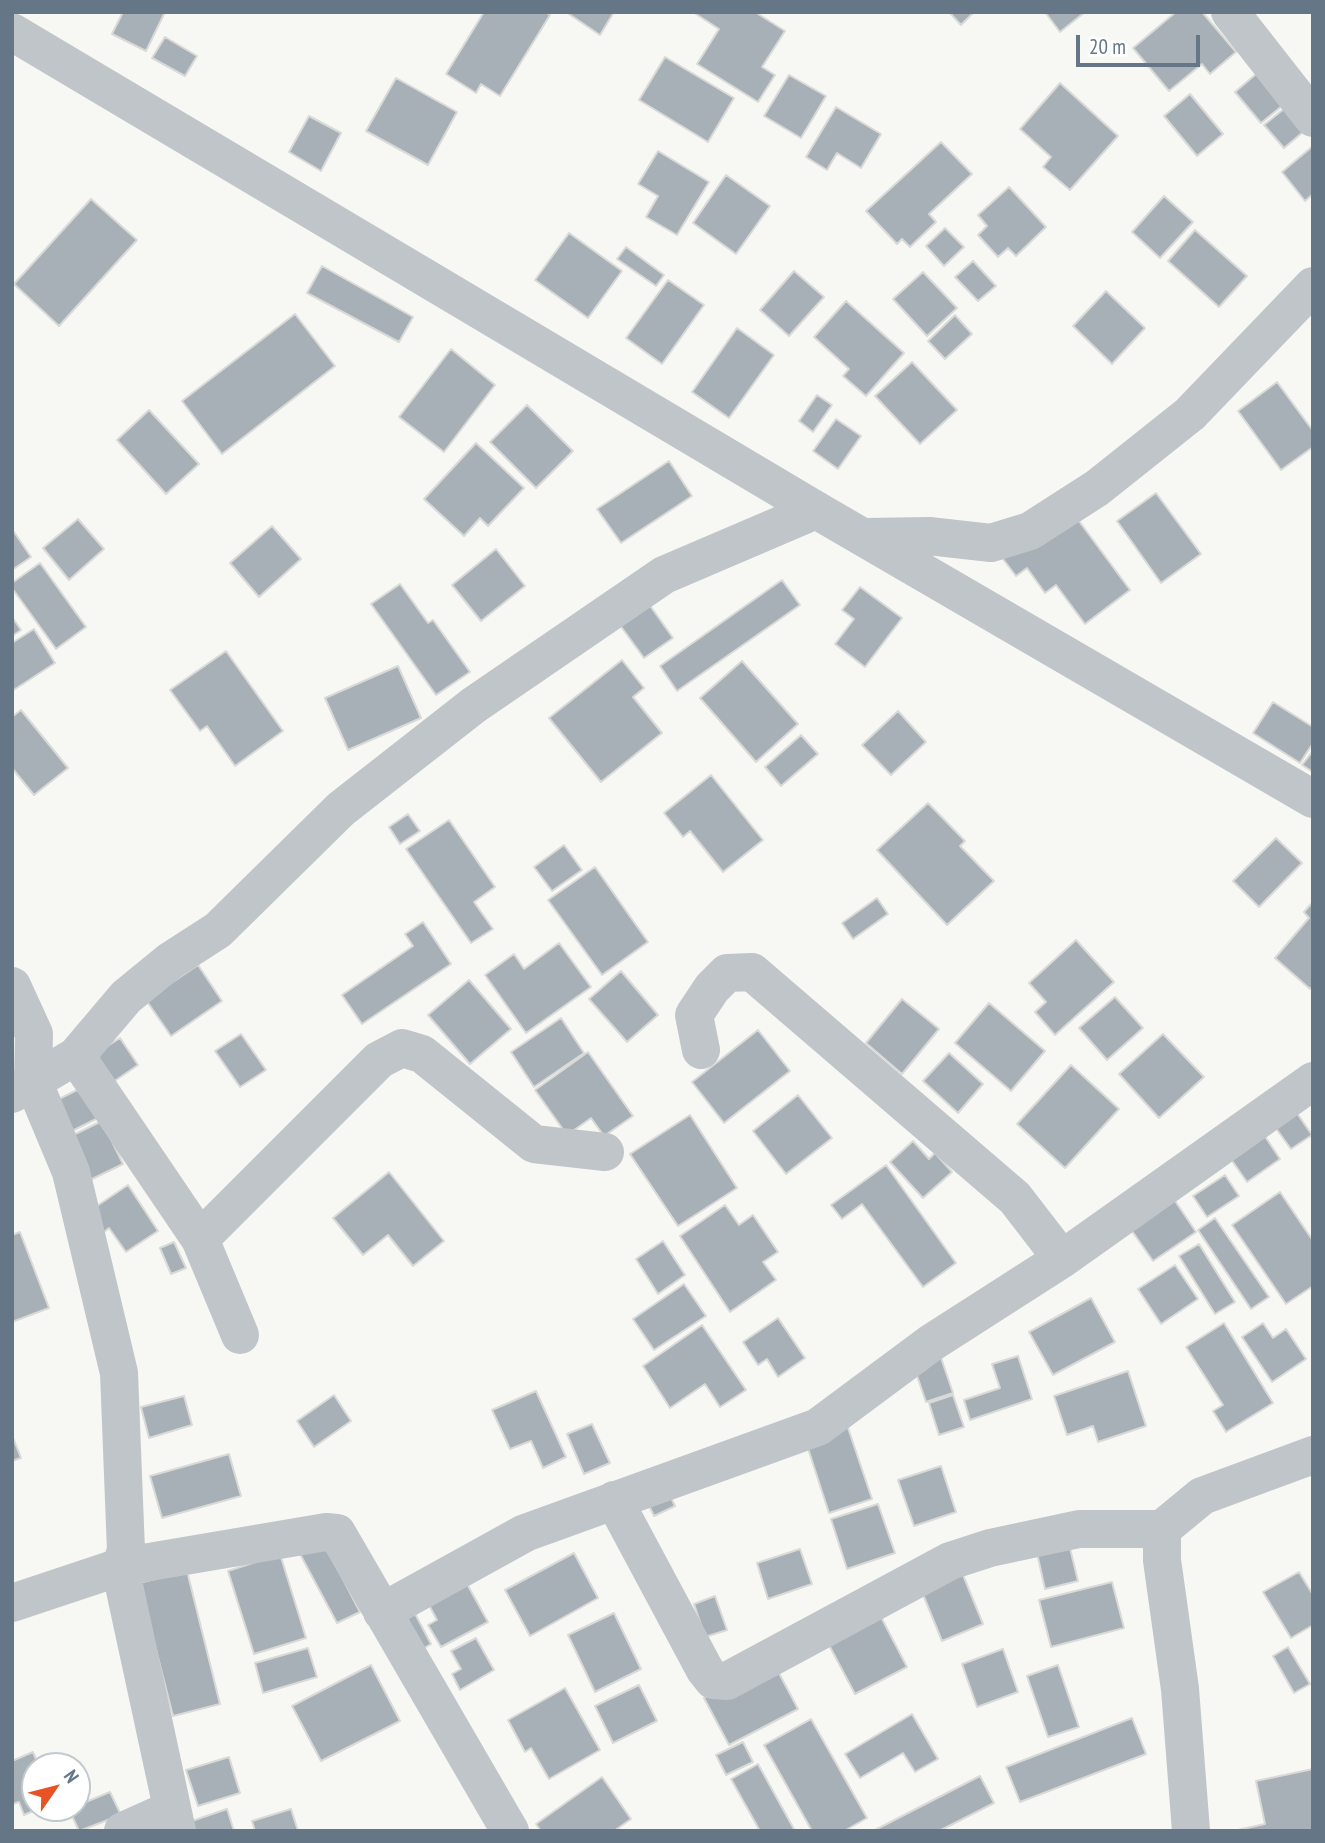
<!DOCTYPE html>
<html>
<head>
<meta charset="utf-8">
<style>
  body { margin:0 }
  #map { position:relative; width:1325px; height:1843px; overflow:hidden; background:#f7f7f4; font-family:"PT Sans Narrow",sans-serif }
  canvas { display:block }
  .frame { position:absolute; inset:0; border:14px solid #657786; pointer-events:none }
  .north { position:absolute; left:21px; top:1752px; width:70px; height:70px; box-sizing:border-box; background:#fff; border:2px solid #c1c9cf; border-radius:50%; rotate:55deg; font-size:19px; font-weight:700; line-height:28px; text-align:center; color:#657786 }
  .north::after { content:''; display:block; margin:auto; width:24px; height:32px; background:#e75324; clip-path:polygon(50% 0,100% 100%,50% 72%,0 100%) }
  .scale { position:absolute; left:1076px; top:35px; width:124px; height:32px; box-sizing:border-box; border:4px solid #657786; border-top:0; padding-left:9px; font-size:21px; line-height:24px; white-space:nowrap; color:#657786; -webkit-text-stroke:5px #fff; paint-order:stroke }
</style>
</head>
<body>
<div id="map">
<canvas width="1325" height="1843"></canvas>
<div class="frame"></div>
<div class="north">N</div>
<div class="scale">20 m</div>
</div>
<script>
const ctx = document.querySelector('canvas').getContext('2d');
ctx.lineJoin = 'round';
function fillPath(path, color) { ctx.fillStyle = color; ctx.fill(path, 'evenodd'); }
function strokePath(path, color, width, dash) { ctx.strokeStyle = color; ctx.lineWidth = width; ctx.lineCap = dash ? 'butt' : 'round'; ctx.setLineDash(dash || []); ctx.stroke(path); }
const building = new Path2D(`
  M123,12H165L146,51L112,34Z
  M484,12H545L550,15L500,96L481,84L476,93L446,74Z
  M566,12H614L600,35Z
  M693,12H755L785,31L762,67L775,75L758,102L697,64L719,29Z
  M949,12H974L961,25Z
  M1045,12H1085L1060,32Z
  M1176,12H1202L1236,52L1210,74L1202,64L1169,91L1133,48Z
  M165,37L197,56L185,76L152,58Z
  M665,57L734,98L708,142L639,100Z
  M1262,69L1288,101L1261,123L1235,92Z
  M789,75L826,96L801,138L764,116Z
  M396,78L457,112L428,165L366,131Z
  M1060,83L1118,136L1070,190L1043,167L1051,157L1020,129Z
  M1190,94L1223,134L1197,156L1164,116Z
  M1290,104L1309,127L1284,148L1264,125Z
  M836,107L881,134L861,168L837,153L827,170L806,157Z
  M309,116L341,133L321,171L289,152Z
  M941,142L972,174L929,214L936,222L910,247L902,239L897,244L866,211Z
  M1313,146V194L1305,201L1282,172Z
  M658,151L709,182L677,235L646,217L658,196L638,184Z
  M726,175L770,206L736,254L693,223Z
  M1009,187L1046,227L1016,256L1008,248L998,257L978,235L987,226L978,215Z
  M1164,196L1193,222L1160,258L1132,232Z
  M91,199L137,240L59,326L14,284Z
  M945,228L964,247L944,266L926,246Z
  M1195,230L1247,276L1219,307L1168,261Z
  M569,233L622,271L588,318L535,280Z
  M626,247L664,275L656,286L617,259Z
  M973,261L996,286L978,301L955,277Z
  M322,266L413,317L399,342L307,293Z
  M794,271L824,297L789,336L760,310Z
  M923,272L957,308L927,336L893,299Z
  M668,280L704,305L662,364L626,338Z
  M1106,291L1145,328L1112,364L1073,326Z
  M846,301L904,353L866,396L843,376L849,369L814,337Z
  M295,314L335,366L222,454L182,401Z
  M955,315L972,334L945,359L928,341Z
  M737,328L774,355L729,418L692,392Z
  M451,349L495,385L444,452L399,417Z
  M912,362L957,410L920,444L875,396Z
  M1277,382L1313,431V447L1281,470L1238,411Z
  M817,395L832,405L813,432L799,421Z
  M527,405L573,451L536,488L490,442Z
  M149,410L199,464L166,494L117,440Z
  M836,419L861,436L838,469L813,451Z
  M476,443L524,488L488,526L480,518L464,536L424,499Z
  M669,461L692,496L621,543L597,509Z
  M1156,493L1201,554L1161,583L1117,521Z
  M1070,509L1130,590L1085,624L1056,585L1045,593L1027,568L1016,576L1003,559Z
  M78,519L104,549L69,580L43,548Z
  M272,526L301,559L259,597L230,563Z
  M12,529L31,557L12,570Z
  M496,549L525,586L481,621L452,585Z
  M40,563L86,627L56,649L12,588V583Z
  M782,580L800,605L677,691L660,666Z
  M400,584L428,623L433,620L470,672L436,695L371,604Z
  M860,587L902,618L865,667L835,644L854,619L842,610Z
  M646,600L673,638L644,658L617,621Z
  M12,617L21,630L12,636Z
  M34,629L55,663L12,691V643Z
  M226,651L283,731L235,766L207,726L200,731L170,690Z
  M622,660L644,688L633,697L662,733L601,782L549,718Z
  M742,661L798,724L756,762L700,698Z
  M398,666L421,718L348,750L325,698Z
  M1273,702L1313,727V743L1300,763L1253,733Z
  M21,710L68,768L34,795L12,768V717Z
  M898,711L926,742L891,775L862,745Z
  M801,735L818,754L781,786L765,767Z
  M1313,751V772L1302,765Z
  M711,775L763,840L723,872L690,831L683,837L664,813Z
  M928,803L965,841L960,846L994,881L947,925L877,850Z
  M408,814L420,831L400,844L389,827Z
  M449,820L495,887L474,902L493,929L471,943L406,849Z
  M1276,838L1302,863L1259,907L1233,881Z
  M564,845L582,870L552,891L534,867Z
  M595,867L648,942L602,975L548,900Z
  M877,898L888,914L853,939L842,923Z
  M1313,902V986L1310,989L1275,958L1309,918L1304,912Z
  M423,922L451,964L362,1024L342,995L413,946L405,934Z
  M1076,940L1114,982L1055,1035L1035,1012L1046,1002L1029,983Z
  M559,943L591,987L526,1033L485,975L514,954L524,969Z
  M198,965L222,1001L171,1036L146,1000Z
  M621,971L658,1015L627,1042L589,999Z
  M469,980L511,1029L470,1064L428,1015Z
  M1115,997L1143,1028L1107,1060L1079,1028Z
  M902,999L939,1029L902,1074L866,1043Z
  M989,1003L1045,1051L1011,1091L955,1043Z
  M561,1018L584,1053L534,1087L511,1052Z
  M758,1030L790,1071L724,1123L692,1082Z
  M241,1034L266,1070L240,1087L215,1051Z
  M1163,1034L1204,1077L1159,1118L1119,1074Z
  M120,1038L138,1065L113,1082L94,1055Z
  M588,1052L633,1116L604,1136L591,1118L567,1135L535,1090Z
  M949,1053L983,1084L958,1113L923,1081Z
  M1071,1065L1119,1109L1065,1168L1017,1124Z
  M85,1086L100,1117L70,1132L55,1101Z
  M798,1095L832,1138L786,1174L753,1131Z
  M1292,1106L1312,1135L1291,1149L1270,1120Z
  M690,1115L737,1188L678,1226L630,1154Z
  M102,1121L123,1164L88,1181L67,1138Z
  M1262,1132L1280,1159L1247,1182L1228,1155Z
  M913,1141L929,1159L935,1153L952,1172L923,1198L890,1162Z
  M886,1165L956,1263L923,1287L862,1204L842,1219L831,1205Z
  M389,1172L444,1241L413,1266L388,1235L363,1255L333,1218Z
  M1225,1175L1239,1196L1207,1217L1193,1196Z
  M128,1185L158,1231L126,1252L109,1228L104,1232L91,1210Z
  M1167,1189L1196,1232L1153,1261L1123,1218Z
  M1280,1192L1313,1241V1286L1286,1304L1232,1225Z
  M725,1205L739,1225L753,1215L778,1252L763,1262L776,1280L730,1312L680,1236Z
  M1215,1218L1269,1297L1251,1309L1198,1230Z
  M20,1232L49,1308L12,1322V1235Z
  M663,1241L685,1275L658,1294L636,1259Z
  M174,1242L186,1268L171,1274L160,1248Z
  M1199,1244L1235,1302L1215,1314L1179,1256Z
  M1175,1265L1198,1299L1161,1324L1138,1289Z
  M684,1284L706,1316L654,1350L633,1319Z
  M1091,1298L1115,1342L1053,1375L1029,1332Z
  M778,1318L805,1358L778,1377L767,1359L758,1365L743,1342Z
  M1224,1323L1273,1403L1226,1432L1213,1411L1223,1405L1186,1347Z
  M1263,1323L1273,1338L1286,1329L1306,1359L1272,1382L1242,1337Z
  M702,1325L746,1390L720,1407L705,1384L670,1408L643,1366Z
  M939,1352L953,1393L926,1402L912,1361Z
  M1018,1356L1032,1399L970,1420L964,1400L1000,1388L992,1364Z
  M1128,1371L1146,1426L1098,1442L1093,1426L1067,1435L1054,1396Z
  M536,1391L566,1457L543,1468L531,1441L510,1449L492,1410Z
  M334,1395L351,1421L314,1447L297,1421Z
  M953,1395L964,1427L939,1435L929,1403Z
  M184,1396L192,1425L149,1438L141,1407Z
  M592,1424L610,1463L584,1474L567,1434Z
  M847,1425L872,1499L829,1513L805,1439Z
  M12,1435L21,1458L12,1461Z
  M229,1454L241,1496L162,1518L150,1476Z
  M941,1466L956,1512L914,1526L898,1480Z
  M664,1483L675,1506L654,1516L643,1493Z
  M878,1504L895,1553L847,1569L831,1519Z
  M1067,1536L1078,1581L1045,1589L1035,1544Z
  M322,1539L360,1612L337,1623L299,1552Z
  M800,1549L812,1584L768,1599L757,1563Z
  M574,1553L598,1598L530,1636L505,1590Z
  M280,1554L306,1638L254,1654L228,1571Z
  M961,1570L983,1624L942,1641L920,1587Z
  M187,1571L220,1704L173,1716L139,1583Z
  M1299,1572L1313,1595V1625L1291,1638L1263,1592Z
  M1112,1582L1124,1628L1051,1647L1039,1600Z
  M467,1584L488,1622L441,1647L428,1625L437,1620L429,1605Z
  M715,1596L727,1630L705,1637L694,1604Z
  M413,1610L431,1644L412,1655L393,1621Z
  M614,1613L641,1669L595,1692L568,1635Z
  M881,1617L907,1667L855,1694L829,1645Z
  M476,1638L494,1670L460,1690L452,1674L461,1669L451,1651Z
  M1288,1647L1310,1684L1294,1693L1273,1656Z
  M308,1648L317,1677L263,1693L255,1663Z
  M1003,1649L1018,1692L977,1707L962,1664Z
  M773,1662L798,1709L729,1745L704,1698Z
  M371,1665L400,1721L321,1761L292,1706Z
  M1058,1665L1079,1727L1048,1737L1027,1676Z
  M639,1685L657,1721L613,1743L595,1706Z
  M565,1688L600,1750L549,1779L531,1748L525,1752L508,1720Z
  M912,1714L938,1759L915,1772L903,1753L860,1778L845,1754Z
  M1132,1718L1146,1754L1020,1802L1006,1767Z
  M811,1719L867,1818L844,1831H812L764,1745Z
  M743,1742L753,1762L726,1775L716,1755Z
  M33,1752L39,1766H35V1808H40L24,1815L19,1802L12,1804V1761Z
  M229,1757L240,1793L198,1806L186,1770Z
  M758,1764L795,1831H760L731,1779Z
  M1313,1769V1831H1233L1265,1824L1256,1781Z
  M980,1776L994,1803L939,1831H873Z
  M602,1777L631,1819L614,1831H541L536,1824Z
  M110,1792L121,1815L79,1831L69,1809Z
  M227,1809L234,1831H188L186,1823Z
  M291,1809L298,1831H255L252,1821Z`);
const minor = new Path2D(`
  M1230,12L1313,118
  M12,32L816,510L1313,799
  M866,537L929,536L991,543L1030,531L1097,488L1190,414L1313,286
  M12,986L34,1034L33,1081L71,1172L119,1373L126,1551L120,1567L177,1831
  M701,1050L694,1015L712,988L727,973L752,972L1015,1198L1062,1259
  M76,1056L200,1239L240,1335
  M12,1094L76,1056L126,997L170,961L218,930L341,809L474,705L664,575L816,510
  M200,1239L379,1060L402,1048L422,1054L534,1144L605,1152
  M614,1500L705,1670L713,1680L727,1681L950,1561L990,1548L1079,1529H1162
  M12,1603L120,1567L326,1532L337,1533L510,1831
  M382,1612L525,1533L818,1427L931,1343L1062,1259L1313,1081
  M123,1831L172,1809
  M1191,1831L1180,1689L1162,1560V1529L1202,1496L1313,1455`);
fillPath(building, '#a7b0b6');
strokePath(building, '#d9d9d7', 2);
strokePath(minor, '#c0c5c9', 38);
</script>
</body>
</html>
